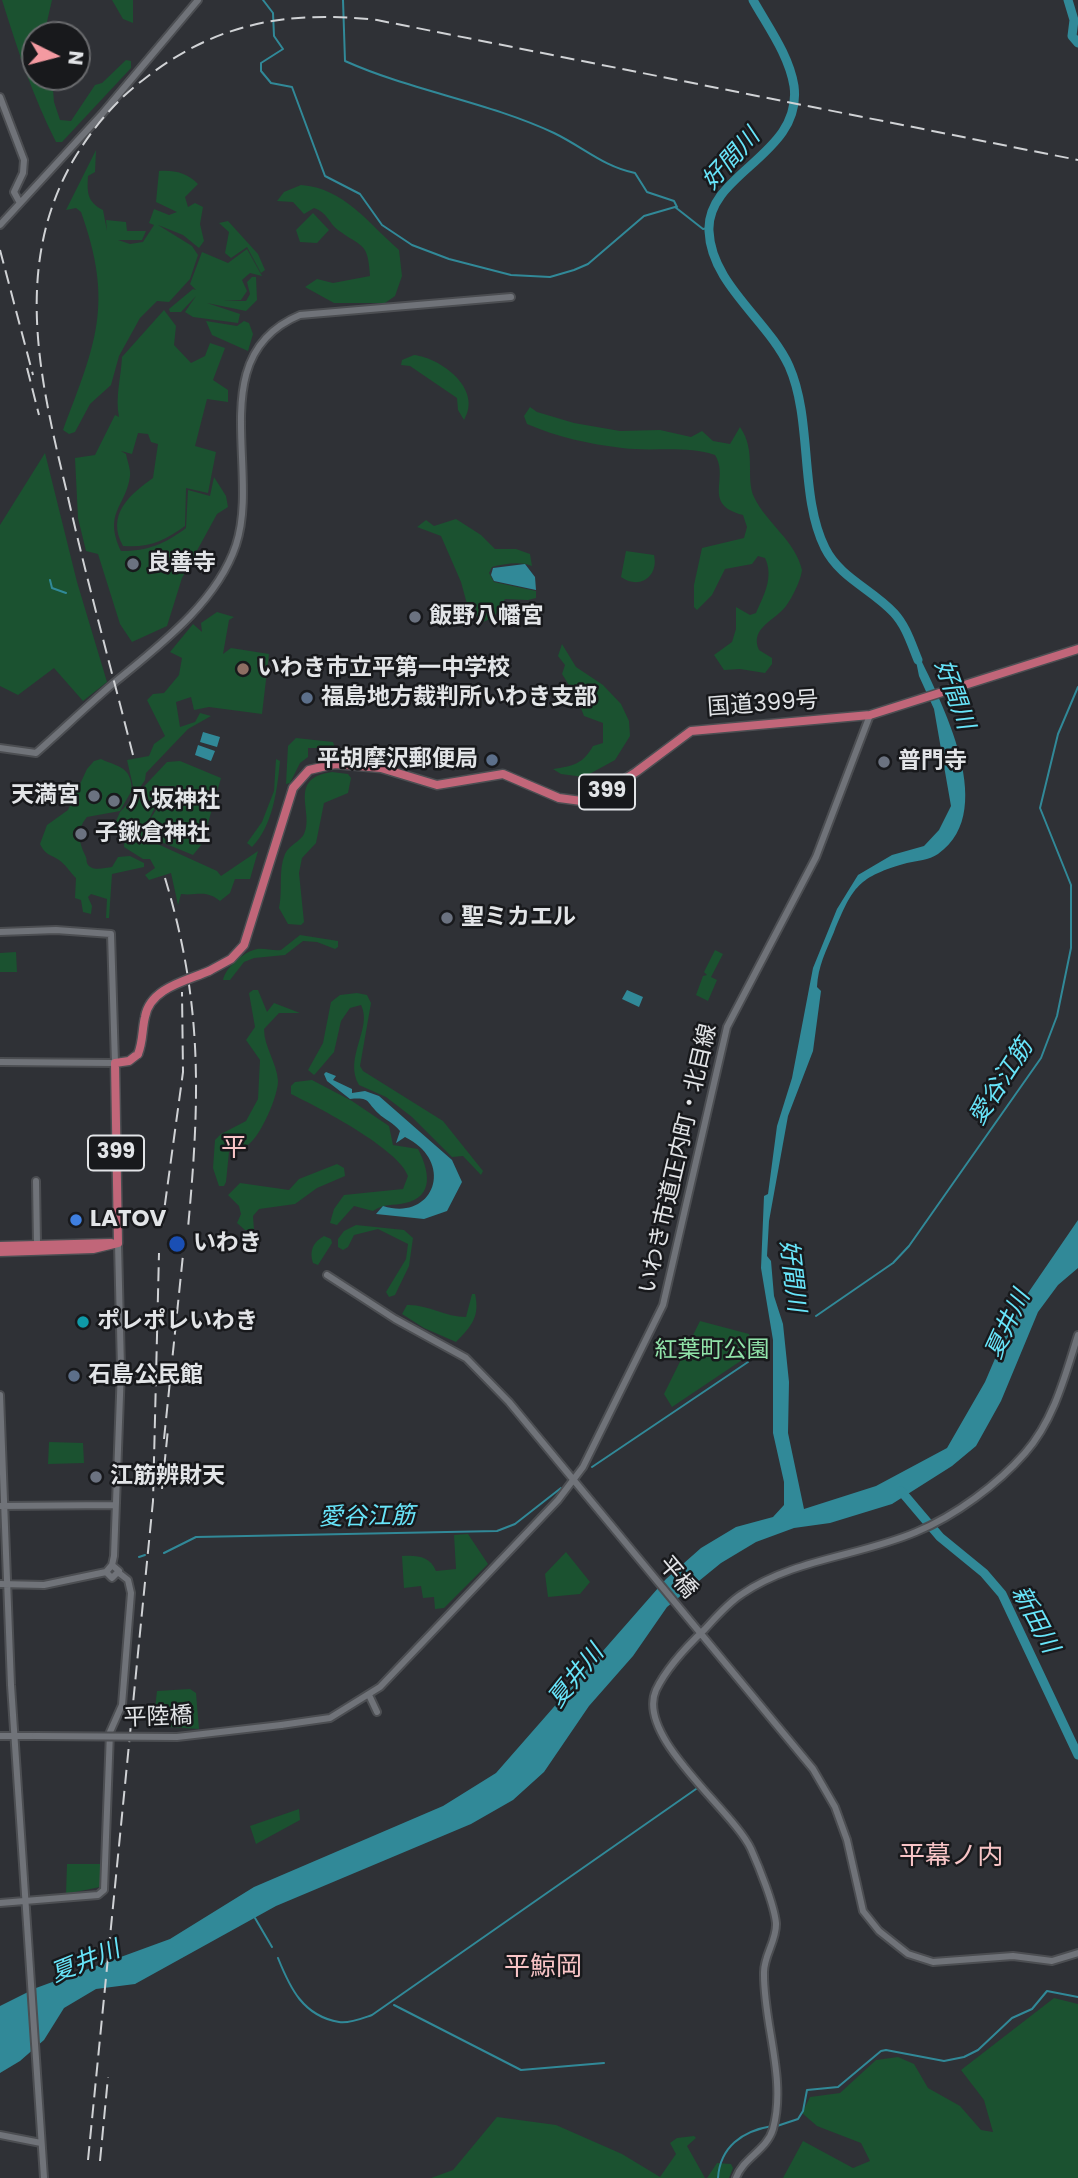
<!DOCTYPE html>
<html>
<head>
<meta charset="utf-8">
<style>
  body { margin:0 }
  #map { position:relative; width:1078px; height:2178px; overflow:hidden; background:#2f3136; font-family:Poppins,sans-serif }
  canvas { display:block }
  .north { position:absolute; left:21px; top:21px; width:70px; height:70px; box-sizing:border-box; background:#18191c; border:2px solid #696a6d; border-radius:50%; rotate:96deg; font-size:19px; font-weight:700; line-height:28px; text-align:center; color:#e2e4e7 }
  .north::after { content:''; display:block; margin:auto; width:24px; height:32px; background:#f49aa1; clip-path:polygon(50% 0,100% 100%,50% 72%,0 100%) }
</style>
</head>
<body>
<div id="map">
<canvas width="1078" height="2178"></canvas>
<div class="north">N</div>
</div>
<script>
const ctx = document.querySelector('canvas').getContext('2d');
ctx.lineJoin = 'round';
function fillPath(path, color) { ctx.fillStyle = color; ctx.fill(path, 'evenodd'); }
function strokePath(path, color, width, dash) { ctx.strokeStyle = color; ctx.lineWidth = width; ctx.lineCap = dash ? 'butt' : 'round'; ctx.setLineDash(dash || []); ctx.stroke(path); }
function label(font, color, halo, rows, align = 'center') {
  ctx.font = font + ' Poppins,"Noto Sans JP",sans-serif'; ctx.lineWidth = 5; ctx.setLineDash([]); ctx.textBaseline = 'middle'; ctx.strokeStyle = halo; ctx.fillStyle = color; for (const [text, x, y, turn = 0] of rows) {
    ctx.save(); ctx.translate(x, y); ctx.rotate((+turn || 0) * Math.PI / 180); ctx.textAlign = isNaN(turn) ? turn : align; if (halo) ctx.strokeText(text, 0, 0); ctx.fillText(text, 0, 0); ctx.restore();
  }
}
const green = new Path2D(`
  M2,0H52L46,26L41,35H35V77H52L54,102L60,120L71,121L95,85L102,83L126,60L131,61V68L62,142H56C33,97 17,48 2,0Z
  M112,0H133V23L123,19Z
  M96,150L95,172L88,176C87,192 87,202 103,210L107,231L106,220L126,222L127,231H146L142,240H118L130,244L143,242L154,225L149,223L154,209L169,215L177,212L156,202L159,171C175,170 187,173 198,184L185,197L188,207L195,203L203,207L200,224L204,241L199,248L183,235L158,225L192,246L198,255L190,279L169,302L157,301L140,318L119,356L111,385L90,404L75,432L69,434L63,430C96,343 114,304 81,212L76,208L66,210Z
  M301,185C344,188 368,223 399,250L402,276L395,296L385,303H334L305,287L317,279L333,283L370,276C368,241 362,248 338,230C328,222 328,213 314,208L304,214L293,202L277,201L284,192Z
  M313,213L329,230L317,243L300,242L296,230Z
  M228,221L258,254L265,270L261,273L247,247L231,258L225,253L229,232L219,223Z
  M247,249L262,276L250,273L242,280L247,291L241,300L223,301H246L250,294L247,282L252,277H256L257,300L246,311L207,303L240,314L238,323L193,317L185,312L196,296L181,312H170L169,309L193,289L196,290L190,284L202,252L228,263Z
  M164,310L176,326L174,345L191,363L205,356L210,343L225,348L213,380L228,390V402L207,399L195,446L216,452L208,493L186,488L185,526C164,541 149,548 123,546C106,515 129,495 153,478L158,444L151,442L148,434L138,433L132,454L121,451L126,454C127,460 131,470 130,476C126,507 103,512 121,551C148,551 165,544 186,528L188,490L210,496L214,477L226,496L228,507L217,514L182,578L167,626L132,642L120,624L98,554L86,551L78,518L75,458L95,455L115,415L119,417C115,397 121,378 122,357Z
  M206,321L237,326L244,321L249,323L253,334L248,351L212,335Z
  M414,355C441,358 483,389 464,420L458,410L457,398L410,366L401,365L402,360Z
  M530,407L537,412L574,423L620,431L660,430L691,437L702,431L713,441L730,444L740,427C757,452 745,477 754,497C767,524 795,540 802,570C801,580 792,598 786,606C776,620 749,628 759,650L772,658V664L765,673L740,669L724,670L714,655L732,642L736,629V607L750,615L756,613C764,595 774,577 765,558L758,556L752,564L725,569L712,595L697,610L694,607V585L702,548L744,538L747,527L743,515C701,504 730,479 715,455C686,445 653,452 622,448C589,444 557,437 527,424L524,416Z
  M45,453L77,582L107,682L83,701L54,668L18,695L0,686V525Z
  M456,519L481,535L495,549H516L530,554L532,566C520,561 504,564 492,567L489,573L494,582L536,591V598L528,600L505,599L494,617L481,623L477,621L476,609L467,604L461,582L441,536L417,527L426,520L434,526Z
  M626,551L654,555C659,577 639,590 621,577Z
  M217,612L234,617L229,620L223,654L231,648L269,654L262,714L209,707L194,710L191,697L176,702L180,727L195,722L200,713L211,716L188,729L146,773L145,780L135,795L127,760L149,756L154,744L165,736L147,700L153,694L164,693L179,675L182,658L170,652L193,624L202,632L201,623Z
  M562,644L576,667L603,685L621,704L629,721L630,736L615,760L584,777L561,774L553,769C573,766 583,764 593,746L603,743V723L584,716L577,698L562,674L565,665L558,656Z
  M296,738L333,742L335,748L354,751L355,759L325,755L322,748H308V757L300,763L290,783L286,784L288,746Z
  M101,759C118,767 131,766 132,790L120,811L87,817C76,830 79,842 85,855C88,860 85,862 89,866C94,871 105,868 112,867L118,857L130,856L144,863V867L112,874L109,918H106L107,899L91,894L88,897L92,906L91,914L83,912L81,900L75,898L76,878C70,872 65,864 59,860C50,854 45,855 40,844L47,825L68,810L87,769L94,761Z
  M276,759L280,761C277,791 273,825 252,847L247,843L262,822L274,791Z
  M180,761L221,778L202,844L193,855L154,839L149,821L156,810V792L154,809L147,824L151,841L217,871L221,876L258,851L250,879H235L230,893L220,901C205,889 198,896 181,894L178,905L171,873L149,880L145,875L155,868L150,859H143L124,847L125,829L105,827L106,822L116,821L120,812L167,762Z
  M332,772L348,774L351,778L348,793L324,803L316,843L302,858L299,873L304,922L301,925L288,924L279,908C283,890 278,870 285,854C290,844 300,842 304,834C315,813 286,778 332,772Z
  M300,935L338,941V947L335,949L317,942L303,941L285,955L254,958L244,962L230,980H223C226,967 243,952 257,949C265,948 273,951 281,950Z
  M715,950L723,954L711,977L717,980L708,1001L696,995L703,976L707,975L704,972Z
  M16,952L17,972H0V953Z
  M253,990H258L267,1012L274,1003L300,1013H279L264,1029C264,1047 277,1063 278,1081C278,1096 261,1135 249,1144C244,1148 235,1149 229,1152L226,1182L224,1186H219L213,1168L215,1140L221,1134L246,1121L258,1099L260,1060L246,1040L255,1027L249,993Z
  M357,993L367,995L371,1003L360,1066L363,1071L443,1121L483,1171L481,1175L463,1156L452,1157L412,1117L386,1097L359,1085C343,1058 373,1028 361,1005L350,1008L341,1021L334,1052L316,1073L314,1075L308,1070L323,1043L331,1002L340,995Z
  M312,1080L352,1101L389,1126L393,1145L418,1149C429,1170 435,1197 405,1203C392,1206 385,1203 373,1211L354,1206L337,1225L330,1223L334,1209L344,1195L403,1189L408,1176C399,1149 318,1107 291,1094V1086L295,1082Z
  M337,1164L344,1168L345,1176L317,1188L295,1204L259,1209L253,1216L254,1230H245L237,1223L241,1214L239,1206L228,1195L240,1183L289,1190L299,1179Z
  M356,1225L404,1230L413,1238L409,1266L395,1295L389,1297L386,1292L406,1259L408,1244L378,1229L354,1235L348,1247L343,1250L338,1247V1239L344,1231Z
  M324,1236L331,1239L332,1243L318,1265L313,1263C309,1251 313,1242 324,1236Z
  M472,1294H475C480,1316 472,1326 456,1342L424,1328L402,1314L407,1305C427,1304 445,1317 466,1317Z
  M700,1321L749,1334L751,1354L672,1407L664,1394Z
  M49,1442L83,1443L84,1463L48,1464Z
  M468,1534L488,1564L444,1608L435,1609L434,1597L423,1598L421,1586L404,1588L402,1556C417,1555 430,1556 436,1571L456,1569L454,1535Z
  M566,1552L590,1582L580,1594L548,1597L545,1574Z
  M190,1689L196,1693L199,1729L153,1726L157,1691Z
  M299,1809L300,1820L256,1844L250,1826Z
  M67,1864H103L100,1887L66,1894Z
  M1054,1998L1078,2004V2178H783L803,2141L853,2168L870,2161L861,2143L817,2126L802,2113L810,2097L840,2093L876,2060L898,2057L914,2064L928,2088L960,2106L981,2130L993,2132L984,2100L961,2070Z
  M497,2117L556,2125L622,2154L660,2177L676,2154L670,2143L677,2138L694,2136L696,2138L687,2146L705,2178H431L453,2170Z
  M717,2163L731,2164L733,2168L729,2178H707Z`);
const water = new Path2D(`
  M525,564L535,577L536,590L494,581L491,575L493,568Z
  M912,641C935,691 1003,809 938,854C929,860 917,861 907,863C858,877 853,886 834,932C826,951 818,966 817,987L821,991L813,1051L788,1116L769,1221L767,1256L771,1261L774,1296L783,1324L789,1382L788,1433L804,1509L876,1486L947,1448L985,1382L1015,1312L1078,1220V1268L1058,1285L1038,1312L1001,1401L976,1446L952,1466L892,1504L830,1523L794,1528L756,1542L721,1563L667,1607L633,1656L589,1706L544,1772L513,1800L471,1824L276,1906L135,1984L96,1989L64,2008L44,2040L20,2061L0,2073V2006L36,1988L170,1939L254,1887L443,1806L496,1773L666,1579L701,1548L736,1527L773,1517L784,1505V1482L773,1433V1340L761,1268L764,1196L768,1194L777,1126L792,1078L813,968L837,909L858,875L892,855L924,846L939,830L951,806L934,709L919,676Z
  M203,732L220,737L217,747L200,742Z
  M198,745L215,751L211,761L195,755Z
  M627,990L643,997L639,1007L622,999Z
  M326,1072L336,1076L333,1080L352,1089V1093L365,1091L379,1096L452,1160L462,1182L447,1211L424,1219L376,1214L383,1206C434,1222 456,1162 405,1137L396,1143L400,1131C393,1122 385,1120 378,1113C366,1102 371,1097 350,1099L327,1081L324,1074Z`);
const stream = new Path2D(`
  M263,0L273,13L274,36L283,49L261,63V71L271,83L292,87L325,176L360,194L382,225L412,245L449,259L511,275L550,277L574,270L588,264L644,216L675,207L703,229L708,228
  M343,0L345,61C412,91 488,102 554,133C583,147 604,167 635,173L647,192L674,201L677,207
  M50,580L52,588L66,593
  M816,1316L893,1263L909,1246L1041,1058L1057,1016L1071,948V885L1040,808L1058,734L1078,687
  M592,1467L748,1362
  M164,1553L196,1537L497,1531L515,1524L561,1488
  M139,1557L145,1555
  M255,1918L272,1947
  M278,1958C290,1988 303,2016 339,2022C349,2024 363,2018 372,2015L696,1789
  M394,2005L521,2070L604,2063
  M777,2126L798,2119L803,2111L807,2090L838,2087L881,2051L886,2050L944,2061L964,2057L978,2050L1012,2018L1032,2009L1047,1991L1078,1997
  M718,2178C720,2147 742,2131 772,2126`);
const river = new Path2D(`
  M753,0C768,27 789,55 794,86C803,155 706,173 709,231C711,284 768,320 789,366C813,420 799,496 825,548C840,578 872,589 894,613C906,626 911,643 918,660
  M1068,0L1074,20L1072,36L1078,43
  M901,1491L940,1537L984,1573L1002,1594L1078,1755`);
const secondary = new Path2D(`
  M0,97L24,160L23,173L14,192L20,203
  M0,225L102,114L198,0
  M0,748L36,753C62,730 88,705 115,682C160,645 217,602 236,545C261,470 203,355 300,315L511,297
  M0,932L56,930L111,934L115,1063L0,1062
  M36,1181L37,1244
  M327,1275L395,1319L466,1358L509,1402L813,1769L835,1807L847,1840L863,1911L879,1931L908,1954L933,1962L1013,1956L1052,1961L1078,1953
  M0,1395L11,1685L44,2178
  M0,1506L115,1505
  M112,1565L119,1571L112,1578L106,1572L112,1565L114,1556L121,1369L118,1243
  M0,1584L44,1585L106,1572
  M369,1695L377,1712
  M281,1725L330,1718L380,1687L558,1500L583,1467L663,1305L727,1027L816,857L870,715
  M0,1736H35
  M0,1903L98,1895L104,1890L110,1732L122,1705L131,1593L128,1580L119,1573
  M0,2135L41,2143
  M736,2178C743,2158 767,2150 773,2129C787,2079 763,2023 764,1972C764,1955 777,1940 776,1923C774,1904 759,1867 751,1849C733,1810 635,1737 656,1690C667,1667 686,1647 705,1629C716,1617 728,1603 742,1594C793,1559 860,1556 916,1532C955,1516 998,1484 1025,1453C1054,1420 1065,1376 1078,1335`);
const highway = new Path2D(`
  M209,971L231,959L244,945L293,788L309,770L335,764L381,768L437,785L503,774L559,798L589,802L636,772L691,731L870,715L1078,649
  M118,1243L115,1063L129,1061L138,1054
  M0,1246L111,1243
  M0,1252L93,1249L118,1243`);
const rail = new Path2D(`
  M0,250L33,375
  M27,368L39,415
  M133,755C111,668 87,581 67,493C40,380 12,266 74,159C92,129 115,101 143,80C215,23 287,10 377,20L1078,160
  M165,878C203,1004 200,1098 188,1228
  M162,1226L183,1072L182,992
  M164,1439L183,1255
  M162,1489L168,1429
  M88,2160L153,1501L159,1253
  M100,2161L108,2077`);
const secondaryBridge = new Path2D(`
  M35,1736L177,1737L281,1725`);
const highwayBridge = new Path2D(`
  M138,1054C143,1042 142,1029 145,1017C150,988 186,981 209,971`);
const markers = [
  [133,564,7,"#6b7280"],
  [415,617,7,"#6b7280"],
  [243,669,7,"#8d6e63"],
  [307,698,7,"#5c6f8a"],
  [492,760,7,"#5c6f8a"],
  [884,762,7,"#6b7280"],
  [94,796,7,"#6b7280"],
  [114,801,7,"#6b7280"],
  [81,834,7,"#6b7280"],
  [447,918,7,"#6b7280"],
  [76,1220,7,"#3f7fe0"],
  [177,1244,9,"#1a4fb4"],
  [83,1322,7,"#0f9aa8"],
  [74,1376,7,"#5c6f8a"],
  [96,1477,7,"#6b7280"]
];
const shields = [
  [607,792,56],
  [116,1153,56]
];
const shieldNames = [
  ["399",607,792],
  ["399",116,1153]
];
const poiNames = [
  ["良善寺",147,564],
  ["飯野八幡宮",429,617],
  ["いわき市立平第一中学校",257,669],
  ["福島地方裁判所いわき支部",321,698],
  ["平胡摩沢郵便局",478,760,"right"],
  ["普門寺",898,762],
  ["天満宮",80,796,"right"],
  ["八坂神社",128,801],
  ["子鍬倉神社",95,834],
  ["聖ミカエル",461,918],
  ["LATOV",90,1220],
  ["いわき",193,1244],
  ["ポレポレいわき",97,1322],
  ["石島公民館",88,1376],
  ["江筋辨財天",110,1477]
];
const streetNames = [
  ["国道399号",763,705,-4],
  ["いわき市道正内町・北目線",679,1159,-77],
  ["平橋",677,1578,50],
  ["平陸橋",158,1718,-2]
];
const parkNames = [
  ["紅葉町公園",712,1351]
];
const waterNames = [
  ["好間川",732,160,-48],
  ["好間川",953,695,70],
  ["愛谷江筋",1002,1083,-57],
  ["好間川",791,1276,83],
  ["夏井川",1009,1325,-65],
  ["愛谷江筋",367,1518,-1],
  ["新田川",1034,1620,62],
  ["夏井川",577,1677,-51],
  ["夏井川",86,1963,-22]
];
const quarterNames = [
  ["平",234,1149],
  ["平幕ノ内",951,1857],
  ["平鯨岡",543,1968]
];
fillPath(green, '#1b5230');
fillPath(water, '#318998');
strokePath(stream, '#318998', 2);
strokePath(river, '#318998', 9);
strokePath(secondary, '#4c4e52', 10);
strokePath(highway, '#4c4e52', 11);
strokePath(secondary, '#707379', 6);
strokePath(highway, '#c16679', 8);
strokePath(rail, '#d0d2d5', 2, [14, 7]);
strokePath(secondaryBridge, '#4c4e52', 10, []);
strokePath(highwayBridge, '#4c4e52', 11, []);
strokePath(secondaryBridge, '#707379', 6);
strokePath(highwayBridge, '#c16679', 8);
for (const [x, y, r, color] of markers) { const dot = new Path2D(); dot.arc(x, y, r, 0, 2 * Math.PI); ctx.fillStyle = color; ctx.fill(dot); strokePath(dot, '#18191c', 2.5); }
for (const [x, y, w] of shields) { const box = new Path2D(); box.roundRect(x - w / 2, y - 17.5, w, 35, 5); ctx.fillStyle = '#18191c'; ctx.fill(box); strokePath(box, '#e2e4e7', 2); }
label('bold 21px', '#e2e4e7', null, shieldNames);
label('bold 23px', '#e2e4e7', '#18191c', poiNames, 'left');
label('23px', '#e2e4e7', '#18191c', streetNames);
label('23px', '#91e3a9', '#18191c', parkNames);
label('italic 24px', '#68e5fa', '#18191c', waterNames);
label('26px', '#f8c4c6', '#18191c', quarterNames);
</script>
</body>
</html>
